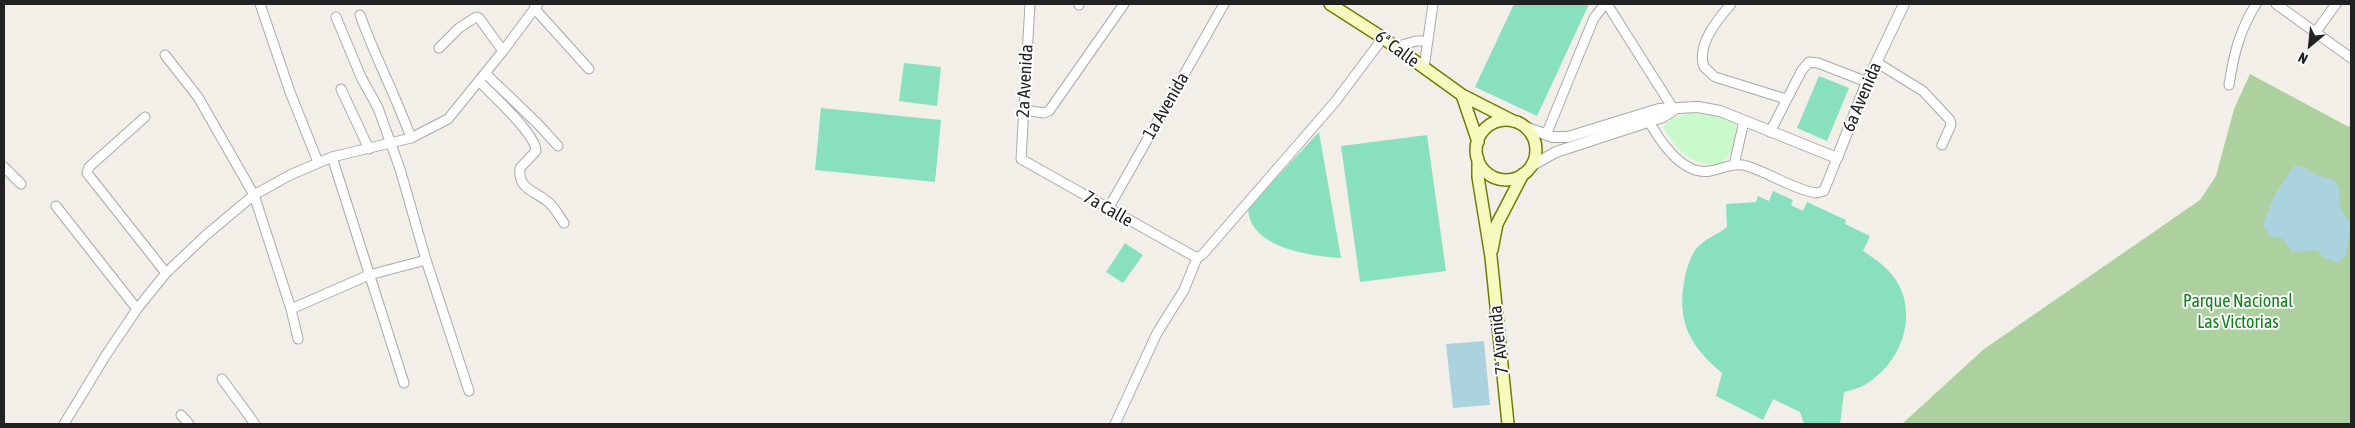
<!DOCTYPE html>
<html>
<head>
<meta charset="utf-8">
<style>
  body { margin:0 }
  #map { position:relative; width:2355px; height:428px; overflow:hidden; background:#f2efe9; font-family:"Asap Condensed",sans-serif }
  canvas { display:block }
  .frame { position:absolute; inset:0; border:5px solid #222; pointer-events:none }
  .north { position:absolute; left:2285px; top:20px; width:50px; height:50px; -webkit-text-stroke:4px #fff; paint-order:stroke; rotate:208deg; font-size:14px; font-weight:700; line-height:20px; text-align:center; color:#222 }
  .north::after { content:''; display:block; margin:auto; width:18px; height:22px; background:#222; clip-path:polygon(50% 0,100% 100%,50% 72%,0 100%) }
</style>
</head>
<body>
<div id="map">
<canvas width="2355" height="428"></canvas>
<div class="frame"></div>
<div class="north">N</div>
</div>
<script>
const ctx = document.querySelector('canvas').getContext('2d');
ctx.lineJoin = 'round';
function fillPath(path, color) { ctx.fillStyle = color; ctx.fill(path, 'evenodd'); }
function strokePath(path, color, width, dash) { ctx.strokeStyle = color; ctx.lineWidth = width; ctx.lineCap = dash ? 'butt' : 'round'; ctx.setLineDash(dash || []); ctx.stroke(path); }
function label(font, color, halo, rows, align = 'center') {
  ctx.font = font + ' "Asap Condensed",sans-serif'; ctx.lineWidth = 4; ctx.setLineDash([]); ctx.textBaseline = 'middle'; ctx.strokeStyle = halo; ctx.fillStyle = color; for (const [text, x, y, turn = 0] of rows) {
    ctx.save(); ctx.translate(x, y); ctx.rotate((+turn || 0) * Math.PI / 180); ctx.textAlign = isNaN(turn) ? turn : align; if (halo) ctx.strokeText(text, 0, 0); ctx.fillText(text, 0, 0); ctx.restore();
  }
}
const forest = new Path2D(`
  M2250,74L2349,127L2351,123V424H1902L1984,349L2200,200L2216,176L2234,109Z`);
const park = new Path2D(`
  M1689,113L1711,115L1735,123C1738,140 1733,153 1720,165C1692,167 1675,149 1663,126L1673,118Z`);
const pitch = new Path2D(`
  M1514,4H1589L1537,116L1475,87Z
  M904,63L941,67L937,106L899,101Z
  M1819,76L1849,88L1827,141L1797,128Z
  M821,108L941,120L935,182L815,170Z
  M1319,132L1341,258C1310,256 1249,248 1248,208Z
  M1427,135L1446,271L1360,282L1341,146Z
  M1773,191L1793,200L1791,205L1803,211L1807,202L1846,220L1845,224L1870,236L1863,251C1879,261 1896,274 1902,292C1915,327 1896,366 1866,384C1860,388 1851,390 1844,392L1840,424H1804L1800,412L1773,399L1763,420L1716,396L1722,373C1691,347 1677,323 1684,282C1686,271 1689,259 1696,249C1704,239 1717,235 1727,227L1726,204L1756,202L1758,196L1769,201Z
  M1125,243L1143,255L1123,283L1106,272Z`);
const water = new Path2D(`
  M2295,165L2304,167L2315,175L2332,179L2340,188L2339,204L2345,217L2351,222L2346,255L2338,263L2322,256L2317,250L2292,252L2283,239L2269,236L2263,225L2274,196Z
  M1484,341L1490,405L1453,408L1446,344Z`);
const minor = new Path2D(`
  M260,4L290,92L318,162
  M1030,4L1021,159L1197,258
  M1607,4L1674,110
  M1731,4C1718,19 1696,45 1704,67L1715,77L1786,99
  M2276,4L2351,58
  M1079,5V4
  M534,8L589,69
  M360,15C375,57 396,96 411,138
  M336,17L361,77L378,108L400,169L426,260L469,391
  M2315,33L2336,4
  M1395,47L1416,41H1428
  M439,48L459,28L476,17L479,18L503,51
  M165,55L198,97L254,195L291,309L298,339
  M1876,62L1923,91L1950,120L1951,125L1942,145
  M1424,68L1433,4
  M486,74L538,124L558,146
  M479,81C492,95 536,134 536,151L520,168C518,189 533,190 547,201C554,206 559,216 564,223
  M2229,85C2234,53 2239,32 2256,4
  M341,89L369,149
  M1024,110L1044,113L1049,111L1124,4
  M1646,116C1657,137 1681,176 1710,171C1722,169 1734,162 1747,166C1770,173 1792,189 1816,193L1824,191L1837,158
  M145,117L89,167L87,173L166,273
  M1770,132L1802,70L1809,62L1818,63L1867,82
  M1546,135L1594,18L1605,4
  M332,157L404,383
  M1734,165L1744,121
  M4,167L21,184
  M56,206L137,309
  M1108,209L1224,4
  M291,309L369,275L426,260
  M222,379L255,424
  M181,415L189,424
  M64,424L106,355L137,309L166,273L206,235L254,195L290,175L332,157L411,138L448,119L503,51L538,4
  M1115,424L1157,333L1184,290L1197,258L1203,254L1335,102L1383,38`);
const tertiary = new Path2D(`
  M1525,127L1553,137H1568L1659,109L1698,107L1720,111L1837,158L1867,82L1904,4
  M1531,166L1556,152L1663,117L1674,110`);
const secondary = new Path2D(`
  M1330,4L1383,38L1462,95L1513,121
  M1462,95L1478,142
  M1476 150a30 30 0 1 1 60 0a30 30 0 1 1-60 0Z
  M1478,159V177L1491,257L1508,424
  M1492,250L1497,224L1523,174`);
const streetNames = [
  ["6ª Calle",1397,49,36],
  ["2a Avenida",1025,81,-87],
  ["6a Avenida",1862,97,-67],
  ["1a Avenida",1166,106,-60],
  ["7a Calle",1108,209,30],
  ["7ª Avenida",1499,340,-96]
];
const parkNames = [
  ["Parque Nacional",2238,301],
  ["Las Victorias",2238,322]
];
fillPath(forest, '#add19e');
fillPath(park, '#c8facc');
fillPath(pitch, '#88e0be');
fillPath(water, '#aad3df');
strokePath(minor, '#a9a9a9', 11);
strokePath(tertiary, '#a9a9a9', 12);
strokePath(secondary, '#707d05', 14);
strokePath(minor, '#fff', 9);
strokePath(tertiary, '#fff', 10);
strokePath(secondary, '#f7fabf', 11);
label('18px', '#222', '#fff', streetNames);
label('18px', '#0c8416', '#fff', parkNames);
</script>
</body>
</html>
